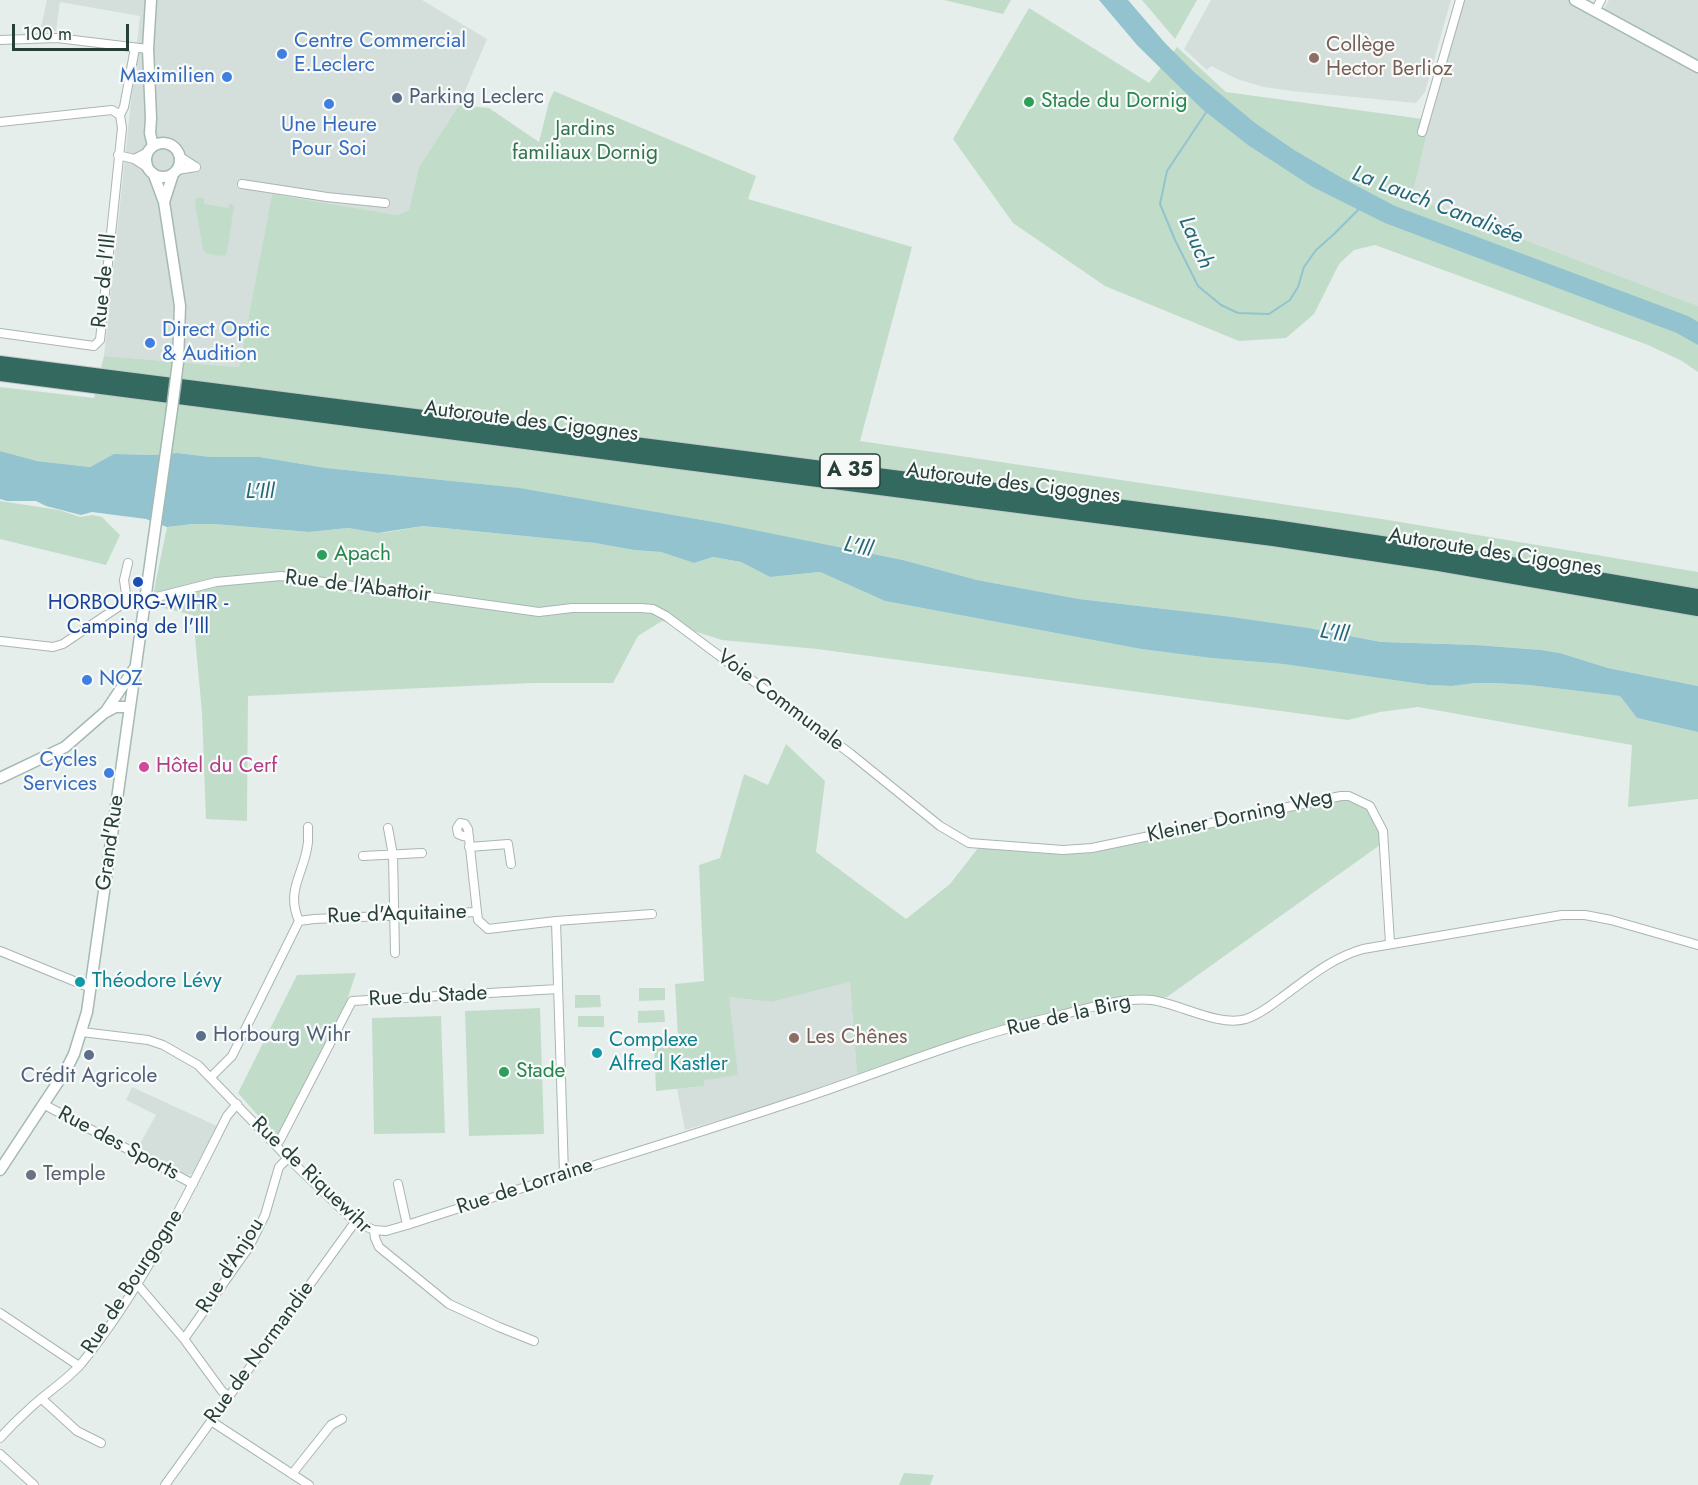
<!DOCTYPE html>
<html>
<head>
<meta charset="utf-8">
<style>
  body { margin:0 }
  #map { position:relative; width:1698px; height:1485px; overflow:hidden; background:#e6eeeb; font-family:Jost,sans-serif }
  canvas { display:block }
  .scale { position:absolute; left:12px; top:24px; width:117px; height:27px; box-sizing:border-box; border:3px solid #263f39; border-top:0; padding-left:8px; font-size:18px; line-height:21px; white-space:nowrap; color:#263f39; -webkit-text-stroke:4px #f7faf9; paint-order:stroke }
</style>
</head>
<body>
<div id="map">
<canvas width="1698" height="1485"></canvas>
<div class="scale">100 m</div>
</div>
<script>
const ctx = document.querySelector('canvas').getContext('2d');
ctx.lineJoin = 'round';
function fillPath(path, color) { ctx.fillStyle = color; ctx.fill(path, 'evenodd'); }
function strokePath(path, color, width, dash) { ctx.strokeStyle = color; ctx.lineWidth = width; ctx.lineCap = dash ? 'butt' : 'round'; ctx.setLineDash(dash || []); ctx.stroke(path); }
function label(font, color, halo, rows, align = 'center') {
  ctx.font = font + ' Jost,sans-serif'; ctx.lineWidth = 4.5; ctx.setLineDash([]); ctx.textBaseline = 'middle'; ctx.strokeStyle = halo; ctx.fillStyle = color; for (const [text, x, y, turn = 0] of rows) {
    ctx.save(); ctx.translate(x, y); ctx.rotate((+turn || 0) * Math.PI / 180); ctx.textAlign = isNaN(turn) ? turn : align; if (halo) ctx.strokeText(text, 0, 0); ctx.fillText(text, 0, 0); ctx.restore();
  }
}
const built = new Path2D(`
  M47,0H422L487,39L459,105L419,167L409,210L398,215L272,194L239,367L104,356L140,16L60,2L56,31L40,32Z
  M1211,0H1451L1425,92L1416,103L1292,91L1264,87L1237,79L1211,66L1207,70L1184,49Z
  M1463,0H1571L1600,16L1609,0H1698V306L1412,197L1430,120Z
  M850,982L857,1075L786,1101L685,1130L677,1089L704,1086L729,997L772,1002Z
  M132,1087L217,1126L192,1174L188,1175L175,1170L137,1149L156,1115L126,1100Z`);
const green = new Path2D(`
  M944,0H1011L1003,14Z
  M1142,0H1197L1175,39Z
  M1029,8L1149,83L1177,47L1226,92L1430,120L1412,197L1698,306V372L1682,361L1648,345L1375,245L1354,250L1339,264L1314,314L1286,338L1239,341L1105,286L1013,223L953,139Z
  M554,91L756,176L748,199L912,247L860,441L1382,519L1698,572V686L1608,668L1560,653L1541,650L1476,645L1381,642L1309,628L1225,616L1079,599L977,580L903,560L725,524L519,488L326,468L260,457H211L177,453L154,455L115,454L90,467L37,461L0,451V387L94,398L104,356L239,367L272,194L398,215L409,210L419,167L459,105L489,108L539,142L549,102Z
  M196,198H204V204L228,208L230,203L234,206L227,252L226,255L221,256L206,253L203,249L195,203Z
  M0,501L59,510L80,517L93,515L102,517L120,535L106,565L0,539Z
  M193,524H214L309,532L348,528L378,533L389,532L423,526L595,543L634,550L661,552L694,563L713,557L741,562L770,577L820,572L885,601L1141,649L1211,658L1283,664L1428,685L1452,686L1476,683H1494L1529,685L1620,696L1637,718L1698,732V799L1628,807L1632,745L1418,707L1380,712L1348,720L817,649L722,640L662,621L638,636L613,683H533L248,696L247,821L206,819L202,713L193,615L151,605L167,527Z
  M786,744L825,781L816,852L906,919L950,884L978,848L1095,846L1343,797L1376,808L1380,845L1167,997L1043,1017L857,1075L850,982L772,1002L729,997L738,1075L705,1080L704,1086L656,1091L654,1045L678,1038L675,984L704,981L699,865L720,858L744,774L768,785Z
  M356,973L347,1000L277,1137L238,1093L297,975Z
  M639,988H665V1000L639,1001Z
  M575,995H600L601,1007L575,1008Z
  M540,1008L544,1134L469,1136L465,1011Z
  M664,1010L665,1022L638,1023V1011Z
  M441,1016L445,1133L374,1134L372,1018Z
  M578,1016H604V1027H578Z
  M904,1473L934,1475L930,1485H899Z`);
const water = new Path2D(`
  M1099,0H1128L1165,43L1195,73L1255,123L1294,150L1342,178L1395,206L1688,316L1698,322V345L1677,333L1385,223L1311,186L1248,145L1202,109L1137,45Z
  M0,451L37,461L90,467L114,454L154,455L177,453L211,457H260L326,468L520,488L725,524L903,560L977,580L1079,599L1225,616L1309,628L1381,642L1476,645L1541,650L1560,653L1608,668L1698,686V732L1637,718L1620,696L1529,685L1494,683H1476L1452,686L1428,685L1283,664L1211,658L1141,649L885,601L820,572L770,577L741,562L713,557L694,563L661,552L634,550L595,543L423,526L378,533L348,528L309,532L214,524H193L167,527L146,519L92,512L81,515L46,506L36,501H7L0,499Z`);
const stream = new Path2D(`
  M1207,111L1167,171L1160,204L1175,240L1198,286L1221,305L1238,313L1269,314L1290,300L1298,287L1304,267L1316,250L1333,235L1359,209`);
const street = new Path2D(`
  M1595,11L1601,0
  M0,40L57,38L148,49
  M120,115L124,107L135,48
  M0,122L112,110L120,115
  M1422,132L1460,0
  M118,155L134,159L148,168
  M179,156L196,167
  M134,159L148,152
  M177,170L196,167
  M242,184L327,197L385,203
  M0,333L94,346L100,340L122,128L120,115
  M127,601L124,580L128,563
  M0,641L53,647L63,644L127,601C135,598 144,600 153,598L216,582L281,576L539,612L572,608H641L653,609L666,616L851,754L940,826L969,843L1063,850L1092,848L1341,796H1349L1370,806L1383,831L1390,943
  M388,828L393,855L395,953
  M469,837L463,836L458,834L457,828L460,823L465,824L468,829L477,912
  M469,847L508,844L511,864
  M363,856L422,853
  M299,921L314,919L477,912L478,920L488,929L556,921L652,914
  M556,921L564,1174
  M0,951L91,988
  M82,1032L148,1040L163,1045L198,1065L288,1158L355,1222L374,1230L375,1238L379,1247L449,1304L499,1327L534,1341
  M211,1077L232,1056L299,921C285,889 305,873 308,842C308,837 308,832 308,827
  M43,1104L193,1184
  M276,1145L280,1140L352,1001L558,989
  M398,1184L407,1225
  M374,1230L386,1231L407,1225C541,1181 676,1141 810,1096C890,1069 969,1036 1052,1017C1084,1010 1119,997 1152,1000C1180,1004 1219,1027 1246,1019C1259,1015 1270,1006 1281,998C1307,979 1331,958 1363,949L1562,915H1585L1611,920L1698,945
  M137,1284L184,1339L222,1391L228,1396
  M0,1313L79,1366
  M184,1339L249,1247L265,1215L279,1167L288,1158
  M42,1399L77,1431L101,1443
  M211,1421L309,1485
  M0,1438C8,1429 17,1420 26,1412C43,1395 65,1382 81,1364C142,1289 184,1201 227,1116L237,1104
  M0,1454L34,1485
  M292,1474L331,1425L342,1419
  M165,1485L355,1222`);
const secondary = new Path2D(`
  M151,0L148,49L151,118L150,133L153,146
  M1575,0L1698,67
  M146 160a17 17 0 1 1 34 0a17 17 0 1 1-34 0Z
  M154,175L164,202L180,306L178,362
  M164,202L173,174
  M106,711L134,669
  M0,778L65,747L104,713L115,707H130
  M0,1170L66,1070L74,1054L87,1012L172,409`);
const highway = new Path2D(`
  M0,363L1018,493L1275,527L1441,552L1698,596
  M0,374L1273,539L1439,564L1698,609`);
const secondaryBridge = new Path2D(`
  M172,409L178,362`);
const markers = [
  [282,54,6,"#3f7fe0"],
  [1314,58,6,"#8d6e63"],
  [227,77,6,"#3f7fe0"],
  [397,98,6,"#5c6f8a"],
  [1029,102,6,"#2e9e5b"],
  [329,104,6,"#3f7fe0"],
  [150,343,6,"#3f7fe0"],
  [322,555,6,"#2e9e5b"],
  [138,582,6,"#1a4fb4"],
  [87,680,6,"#3f7fe0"],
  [144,767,6,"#d1479c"],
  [109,773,6,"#3f7fe0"],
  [80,982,6,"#0f9aa8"],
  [201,1036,6,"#5c6f8a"],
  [794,1038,6,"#8d6e63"],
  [597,1053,6,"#0f9aa8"],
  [89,1055,6,"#5c6f8a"],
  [504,1072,6,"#2e9e5b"],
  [31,1175,6,"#6b7280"]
];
const shields = [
  [850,471,60]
];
const shieldNames = [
  ["A 35",850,471]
];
const shopNames = [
  ["Centre Commercial",294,42],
  ["E.Leclerc",294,66],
  ["Maximilien",215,77,"right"],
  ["Une Heure",329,126,"center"],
  ["Pour Soi",329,150,"center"],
  ["Direct Optic",162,331],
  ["& Audition",162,355],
  ["NOZ",99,680],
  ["Cycles",97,761,"right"],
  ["Services",97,785,"right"]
];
const educationNames = [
  ["Collège",1326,46],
  ["Hector Berlioz",1326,70],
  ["Les Chênes",806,1038]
];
const serviceNames = [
  ["Parking Leclerc",409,98],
  ["Horbourg Wihr",213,1036],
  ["Crédit Agricole",89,1077,"center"]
];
const leisureNames = [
  ["Stade du Dornig",1041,102],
  ["Apach",334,555],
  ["Stade",516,1072]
];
const parkNames = [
  ["Jardins",585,130],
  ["familiaux Dornig",585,154]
];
const streetNames = [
  ["Rue de l'Ill",105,281,-84],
  ["Autoroute des Cigognes",531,422,7],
  ["Autoroute des Cigognes",1013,484,7],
  ["Autoroute des Cigognes",1495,553,9],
  ["Rue de l'Abattoir",358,587,7],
  ["Voie Communale",780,701,37],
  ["Kleiner Dorning Weg",1240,817,-12],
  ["Grand'Rue",111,843,-82],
  ["Rue d'Aquitaine",397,915,-2],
  ["Rue du Stade",428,997,-3],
  ["Rue de la Birg",1069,1016,-13],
  ["Rue des Sports",118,1144,28],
  ["Rue de Riquewihr",311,1176,44],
  ["Rue de Lorraine",525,1187,-18],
  ["Rue d'Anjou",231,1266,-58],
  ["Rue de Bourgogne",133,1282,-57],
  ["Rue de Normandie",260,1353,-54]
];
const transitNames = [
  ["HORBOURG-WIHR -",138,604],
  ["Camping de l'Ill",138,628]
];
const hotelNames = [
  ["Hôtel du Cerf",156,767]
];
const cultureNames = [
  ["Théodore Lévy",92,982],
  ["Complexe",609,1041],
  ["Alfred Kastler",609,1065]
];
const worshipNames = [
  ["Temple",43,1175]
];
const waterNames = [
  ["La Lauch Canalisée",1437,206,21],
  ["Lauch",1195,243,66],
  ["L'Ill",260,493],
  ["L'Ill",858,548,13],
  ["L'Ill",1334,634,9]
];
fillPath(built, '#d4deda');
fillPath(green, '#c1ddca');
fillPath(water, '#93c3ce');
strokePath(stream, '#93c3ce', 2);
strokePath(street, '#a9b6b2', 10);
strokePath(secondary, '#a5b9b3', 13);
strokePath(highway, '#c2c9c8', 16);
strokePath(street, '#fff', 8);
strokePath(secondary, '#fff', 10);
strokePath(highway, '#346960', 14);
strokePath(secondaryBridge, '#a5b9b3', 13, []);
strokePath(secondaryBridge, '#fff', 10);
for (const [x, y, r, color] of markers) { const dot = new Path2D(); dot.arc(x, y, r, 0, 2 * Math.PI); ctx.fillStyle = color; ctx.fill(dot); strokePath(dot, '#f7faf9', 2); }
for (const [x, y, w] of shields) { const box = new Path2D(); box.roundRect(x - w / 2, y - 17, w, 34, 4.5); ctx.fillStyle = '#f7faf9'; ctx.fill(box); strokePath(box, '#263f39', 1.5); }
label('bold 20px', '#263f39', null, shieldNames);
label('21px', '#366cbe', '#f7faf9', shopNames, 'left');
label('21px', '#785e54', '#f7faf9', educationNames, 'left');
label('21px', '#4e5e75', '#f7faf9', serviceNames, 'left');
label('21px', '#27864d', '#f7faf9', leisureNames, 'left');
label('21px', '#33734e', '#f7faf9', parkNames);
label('21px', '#263f39', '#f7faf9', streetNames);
label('21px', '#164399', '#f7faf9', transitNames);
label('21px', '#b23c85', '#f7faf9', hotelNames, 'left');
label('21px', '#0d838f', '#f7faf9', cultureNames, 'left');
label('21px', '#5b616d', '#f7faf9', worshipNames, 'left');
label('italic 22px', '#236778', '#f7faf9', waterNames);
</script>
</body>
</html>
